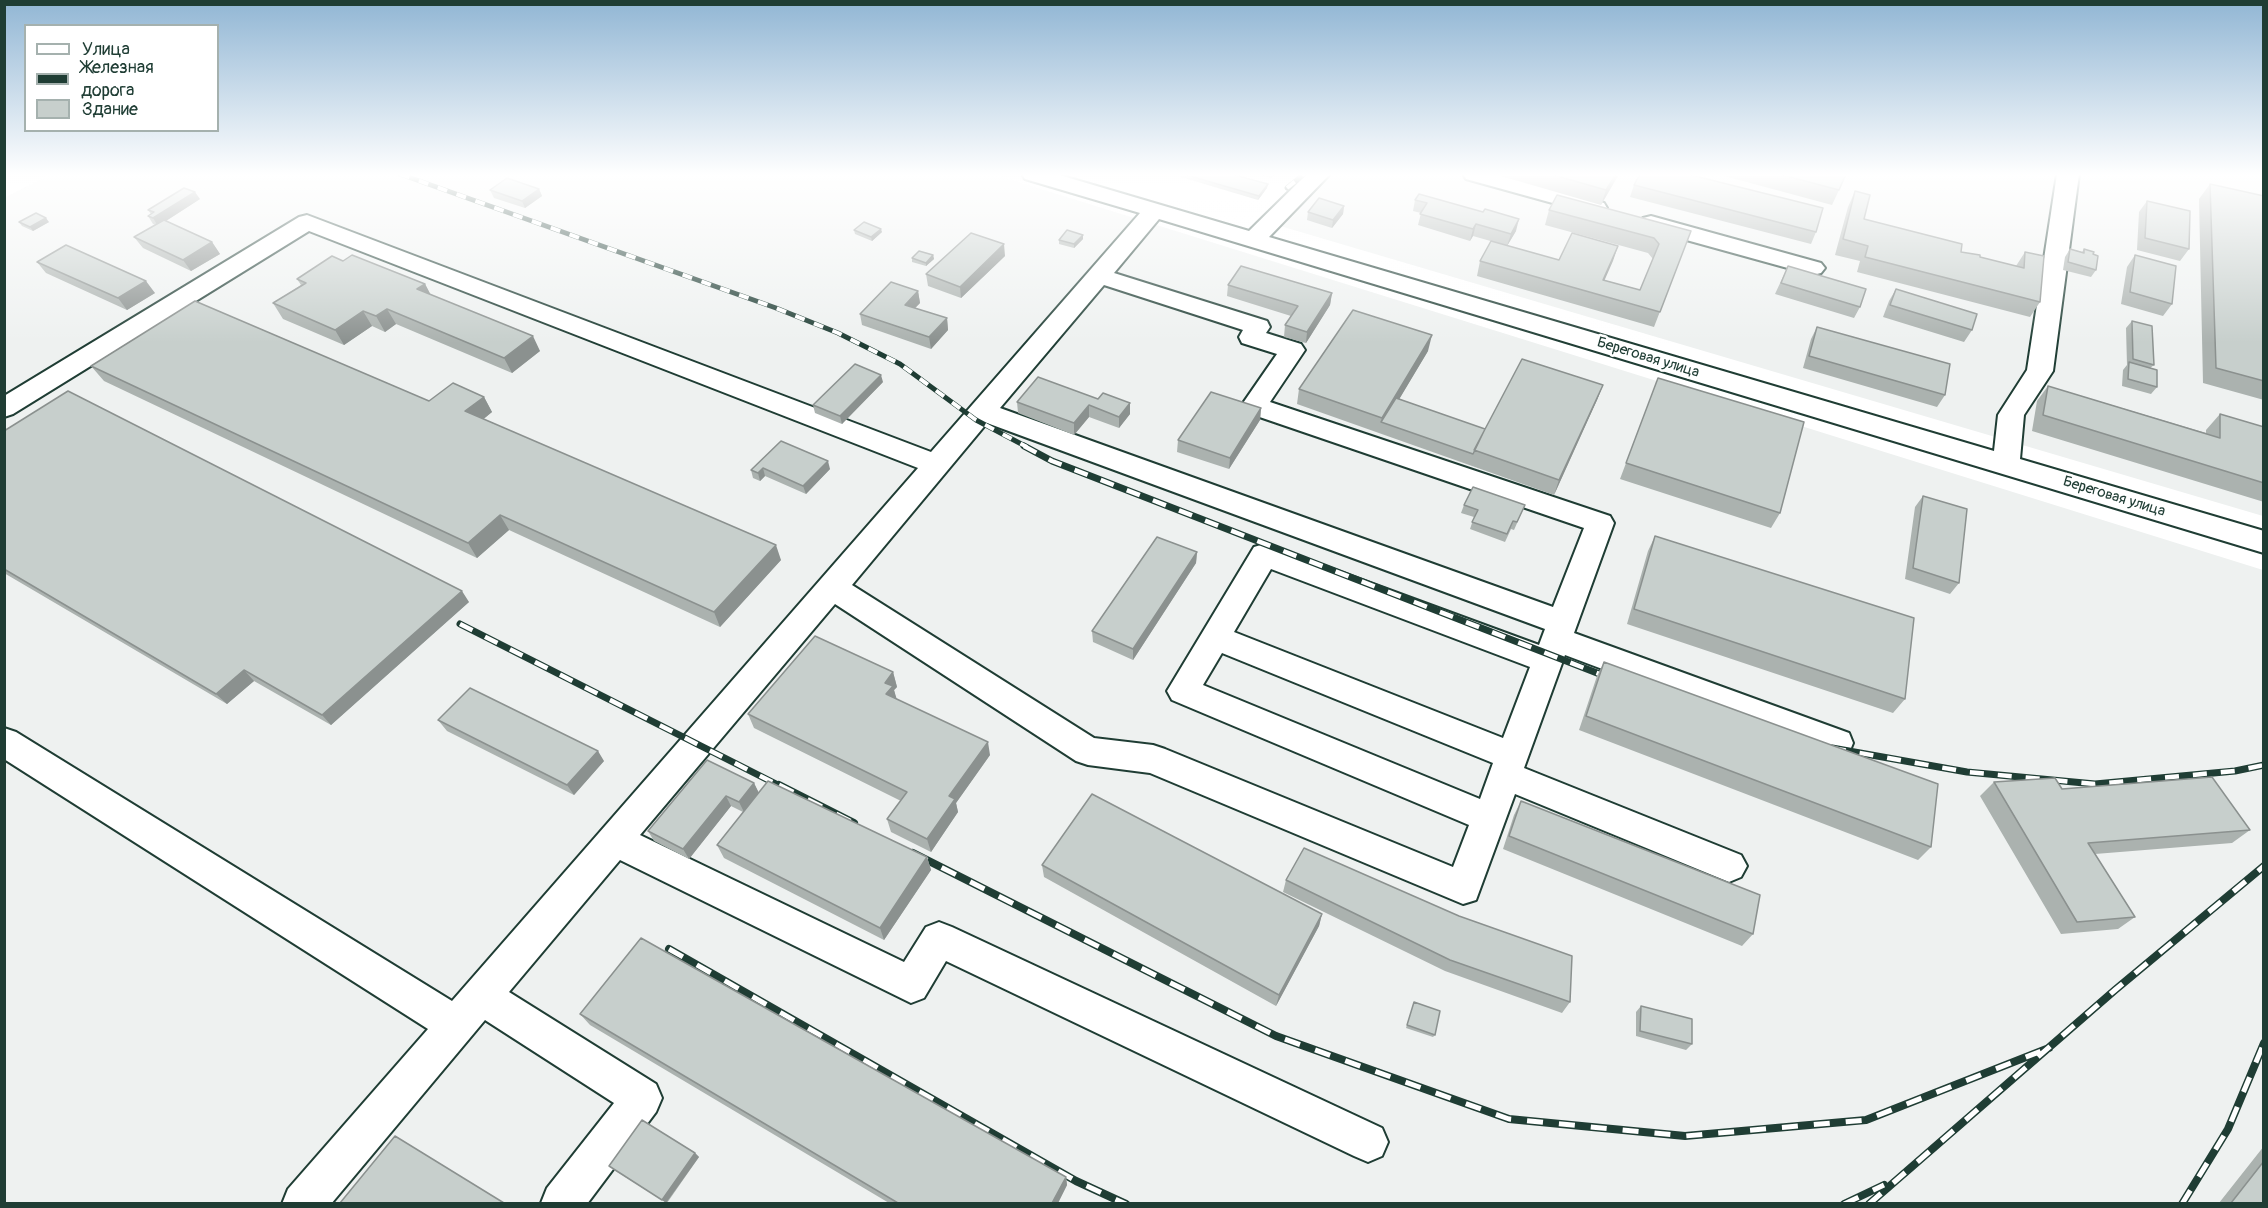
<!DOCTYPE html>
<html>
<head>
<meta charset="utf-8">
<style>
  body { margin:0 }
  #map { position:relative; width:2268px; height:1208px; overflow:hidden; background:#fff; font-family:Pangolin,sans-serif }
  canvas { display:block }
  .frame { position:absolute; inset:0; border:6px solid #1f3d34; pointer-events:none }
  .legend { position:absolute; left:24px; top:24px; width:195px; height:108px; box-sizing:border-box; background:#fff; border:2px solid #a5b1ae; margin:0; padding:8px 10px; list-style:none; font-size:18px; color:#1f3d34 }
  .legend li { display:flex; align-items:center; gap:12px; height:30px }
  .legend b { width:30px; border:2px solid #a5b1ae }
</style>
</head>
<body>
<div id="map">
<canvas width="2268" height="1208"></canvas>
<div class="frame"></div>
<ul class="legend">
<li><b style="height:8px;background:#fff"></b>Улица</li>
<li><b style="height:8px;background:#1f3d34"></b>Железная дорога</li>
<li><b style="height:16px;background:#c7cfcc"></b>Здание</li>
</ul>
</div>
<script>
const ctx = document.querySelector('canvas').getContext('2d');
ctx.lineJoin = 'round';
function fillPath(path, color) { ctx.fillStyle = color; ctx.fill(path, 'evenodd'); }
function strokePath(path, color, width, dash) { ctx.strokeStyle = color; ctx.lineWidth = width; ctx.lineCap = dash ? 'butt' : 'round'; ctx.setLineDash(dash || []); ctx.stroke(path); }
function label(font, color, halo, rows, align = 'center') {
  ctx.font = font + ' Pangolin,sans-serif'; ctx.lineWidth = 5; ctx.setLineDash([]); ctx.textBaseline = 'middle'; ctx.strokeStyle = halo; ctx.fillStyle = color; for (const [text, x, y, turn = 0] of rows) {
    ctx.save(); ctx.translate(x, y); ctx.rotate((+turn || 0) * Math.PI / 180); ctx.textAlign = isNaN(turn) ? turn : align; if (halo) ctx.strokeText(text, 0, 0); ctx.fillText(text, 0, 0); ctx.restore();
  }
}
const built = new Path2D(`
  M51,174H993L2263,570V1203L5,1204L4,198Z
  M1313,174H2263V516L1270,223Z`);
const minor = new Path2D(`
  M1022,174H1056L1249,231L1307,174H1330L1269,237L1994,451L1998,415L2027,370L2057,174H2079L2053,371L2024,415L2020,459L2264,531V553L1159,219L1114,273L1267,321L1270,327L1266,333L1301,344L1305,350L1270,402L1610,516L1614,523L1574,633L1849,733L1853,743L1849,753L1837,757L1565,655L1524,768L1741,855L1747,866L1741,877L1729,882L1515,794L1476,900L1463,904L1150,773L1088,765L1076,761L835,604L640,835L904,962L926,927L939,922L952,927L1382,1128L1388,1142L1382,1156L1368,1162L1354,1156L946,961L924,998L911,1003L620,860L509,992L656,1084L662,1098L656,1112L587,1204L541,1203L547,1188L614,1103L485,1020L331,1204H282L288,1189L428,1029L4,759V728L16,732L452,1001L918,468L309,231L13,414L4,417V396L299,217L307,215L931,452L1140,213L1025,179ZM1104,285L1243,330L1239,337L1242,343L1277,354L1241,406L1245,412L1584,528L1553,607L1000,408ZM987,423L1545,629L1539,645L1264,544L1254,547L1167,691L1172,700L1469,825L1453,867L1165,749L1153,745L1094,738L852,585ZM1271,569L1530,667L1503,738L1234,632ZM1222,653L1493,763L1480,799L1203,685Z
  M1463,174H1498L1604,203L1607,208L1604,213L1596,215L1466,179Z
  M1651,216L1821,263L1825,268L1821,273L1813,275L1643,228L1640,223L1643,218Z`);
const railFar2 = new Path2D(`
  M400,174L776,308L838,333L900,364L976,420L1027,447
  M1287,188L1304,174`);
const railFar1 = new Path2D(`
  M1024,446L1052,461L1615,680
  M460,624L782,787
  M1832,748L1967,772L2095,784L2235,771L2264,765`);
const rail = new Path2D(`
  M779,785L854,823
  M913,853L1276,1036L1509,1119L1685,1136L1866,1120L2049,1048
  M669,949L1076,1181L1126,1204
  M1844,1204L1884,1185
  M1869,1204L2115,990L2264,866
  M2182,1204L2228,1129L2264,1043`);
const wall = new Path2D(`
  M1181,174H1231L1267,188L1258,200L1181,177Z
  M1259,174H1275L1271,178Z
  M1494,174H1619L1601,205Z
  M1717,174H1846L1839,190L1832,205Z
  M2210,184L2264,196V400L2203,383L2199,199Z
  M1634,185L1816,232L1811,244L1630,197Z
  M539,189L542,196L525,208L494,198L490,190Z
  M1855,191L1864,219L1961,252L2016,266L2025,252L2040,302L2030,317L1857,272L1860,261L1835,255L1848,207Z
  M200,199L166,221L212,242L220,254L191,271L143,248L134,237L156,225L153,224L148,216L151,214L148,210Z
  M1415,200L1516,231L1507,246L1559,260L1618,246L1604,280L1640,290L1653,259L1648,253L1545,225L1549,210L1691,231L1654,327L1477,276L1480,261L1501,244L1473,236L1470,241L1418,225L1421,213L1413,211Z
  M2147,201L2189,249L2180,261L2137,250L2139,212Z
  M1344,206L1343,214L1332,228L1307,220L1308,212Z
  M19,222H49L33,231L22,226Z
  M854,230L882,232L872,241L855,234Z
  M1083,235V239L1074,248L1059,244V240Z
  M2070,249L2082,252L2084,249L2096,270L2091,277L2063,270L2065,257Z
  M933,255L934,259L926,266L912,262V258Z
  M2135,255L2172,304L2163,316L2121,304L2127,267Z
  M1005,256L961,298L928,286L926,274Z
  M343,261L425,284L430,294L540,351L512,373L396,324L385,332L372,326L344,345L283,319L273,303L301,285L297,279Z
  M37,262L155,293L127,310L46,273Z
  M1788,266L1860,307L1854,318L1775,294Z
  M1228,285L1332,293L1330,305L1306,343L1284,337L1285,325L1291,316L1227,296Z
  M1896,289L1972,330L1964,342L1883,317L1889,301Z
  M918,291L920,303L915,308L947,318L948,330L931,349L862,325L860,314Z
  M2132,321L2154,365L2150,368L2157,387L2151,394L2122,386L2123,370L2127,365L2126,328Z
  M1817,327L1945,395L1937,407L1803,368L1811,339Z
  M1428,351L1399,399L1485,429L1603,385L1597,400L1554,495L1297,404L1299,389Z
  M91,366L429,401L484,397L492,412L483,419L781,560L720,627L509,530L477,558L104,381Z
  M1658,378L1780,513L1771,528L1620,479Z
  M883,382L842,424L815,413L813,405Z
  M2048,386L2206,433V430L2220,414L2264,427V502L2032,431L2037,401Z
  M1098,399L1130,403V414L1119,428L1089,417L1074,435L1018,413L1017,402Z
  M1261,408L1260,420L1229,469L1177,452L1178,440Z
  M4,431L469,602L331,725L254,681L227,704L4,573Z
  M781,441L830,469L806,494L765,476L760,481L753,478L751,470Z
  M1923,496L1959,583L1950,594L1905,579L1915,507Z
  M1464,505H1525L1514,530L1511,529L1505,542L1470,529L1474,517L1461,513Z
  M1655,536L1905,699L1893,713L1627,624L1648,551Z
  M1197,552L1196,563L1133,660L1093,642L1092,631Z
  M1604,662L1931,847L1918,860L1579,730L1597,676Z
  M893,672L897,687L894,690L896,699L990,755L956,803L958,812L931,852L891,832L887,819L901,801L754,728L748,714Z
  M438,720L604,761L574,795L447,731Z
  M1994,782L2062,789L2250,830L2232,843L2095,854L2135,917L2118,929L2061,934L1980,796Z
  M754,783L758,792L927,857L931,870L884,940L724,858L717,845L743,812L731,806L689,859L654,841L648,831Z
  M1521,801L1753,934L1742,946L1503,849L1514,815Z
  M1042,865L1322,914L1319,926L1276,1006L1044,877Z
  M1286,880L1459,916L1570,1002L1562,1013L1445,971L1283,892Z
  M1414,1002L1435,1035L1433,1037L1406,1028Z
  M1641,1006L1692,1044L1686,1050L1636,1036V1012Z
  M580,1014L1066,1177L1067,1185L1058,1203H889L590,1025Z
  M2264,1146V1203H2219Z
  M695,1153L699,1157L667,1203L614,1170L609,1166Z`);
const shadedWall = new Path2D(`
  M1616,174H1619L1601,205L1606,190Z
  M1268,184L1267,188L1258,200L1259,196Z
  M539,189L542,196L525,208L522,201Z
  M195,192L200,199L158,226L153,218Z
  M1344,206L1343,214L1332,228L1333,220Z
  M46,218L49,222L33,231L30,227Z
  M1519,219L1516,231L1507,246L1511,234Z
  M1476,224L1473,236L1470,241L1473,229Z
  M881,229L882,232L872,241L871,237Z
  M1083,235V239L1074,248V244Z
  M212,242L220,254L191,271L183,260Z
  M1004,244L1005,256L961,298L960,287Z
  M1618,246L1613,261L1598,295L1603,280Z
  M933,255L934,259L926,266V263Z
  M146,281L155,293L127,310L118,298Z
  M425,284L433,299L417,289Z
  M918,291L920,303L907,316L905,305Z
  M1332,293L1330,305L1306,343L1307,332Z
  M387,309L396,324L385,332L376,316Z
  M363,311L372,326L344,345L335,330Z
  M947,318L948,330L931,349L929,337Z
  M1432,335L1428,351L1385,423L1381,422L1382,418Z
  M533,336L540,351L512,373L504,358Z
  M881,375L883,382L842,424L840,416Z
  M1603,385L1597,400L1554,495L1559,480Z
  M484,397L492,412L474,427L465,411Z
  M1130,403V414L1119,428V417Z
  M1089,405V417L1074,435V423Z
  M1261,408L1260,420L1229,469L1230,458Z
  M828,461L830,469L806,494L803,486Z
  M763,468L765,476L760,481L758,473Z
  M500,515L509,530L477,558L468,543Z
  M776,545L781,560L720,627L714,612Z
  M1197,552L1196,563L1133,660V649Z
  M462,591L469,602L331,725L322,715Z
  M244,670L254,681L227,704L216,694Z
  M893,672L897,687L894,690L897,700L886,694L885,683Z
  M988,742L990,755L956,803L958,812L931,852L927,839L949,796Z
  M598,751L604,761L574,795L567,785Z
  M754,783L759,793L744,812L739,802Z
  M726,796L731,806L689,859L683,849Z
  M927,857L931,870L884,940L880,928Z
  M1322,914L1319,926L1276,1006L1279,995Z
  M695,1153L699,1157L666,1203L662,1200Z
  M1066,1177L1067,1185L1058,1203H1052Z`);
const building = new Path2D(`
  M1183,174H1231L1268,184L1259,196Z
  M1550,174H1616L1606,190Z
  M1640,174H1687L1823,208L1816,232L1634,185Z
  M1779,174H1846L1839,190Z
  M507,178L539,189L522,201L490,190Z
  M2210,184L2264,196V381L2216,368Z
  M184,188L195,192L153,218L148,216L154,212L148,210Z
  M1855,191L1870,195L1864,219L1962,244L1961,252L1980,255V257L2024,268L2025,252L2044,256L2040,302L1865,257L1868,246L1843,239Z
  M1419,194L1483,212L1485,209L1519,219L1511,234L1476,224L1473,229L1420,214L1427,203L1415,200Z
  M1557,195L1691,231L1660,312L1480,261L1491,241L1559,260L1572,233L1618,246L1603,280L1640,290L1659,244L1654,238L1549,210Z
  M1319,198L1344,206L1333,220L1308,212Z
  M2147,201L2190,211L2189,249L2145,238Z
  M36,213L46,218L30,227L19,222Z
  M164,220L212,242L183,260L134,237Z
  M864,222L881,229L871,237L854,230Z
  M1067,230L1083,235L1074,244L1059,240Z
  M971,233L1004,244L960,287L926,274Z
  M66,245L146,281L118,298L37,262Z
  M2070,249L2084,253V249L2094,252L2093,254L2098,256L2096,270L2068,262Z
  M919,251L933,255L926,263L912,258Z
  M352,255L425,284L417,289L533,336L504,358L387,309L376,316L363,311L335,330L273,303L306,283L297,279L332,256L343,261Z
  M2135,255L2176,266L2172,304L2130,292Z
  M1241,266L1332,293L1307,332L1285,325L1298,306L1228,285Z
  M1788,266L1866,289L1860,307L1781,283Z
  M891,282L918,291L905,305L947,318L929,337L860,314Z
  M1896,289L1977,314L1972,330L1890,305Z
  M195,301L429,401L453,383L484,397L465,411L776,545L714,612L500,515L468,543L91,366Z
  M1353,310L1432,335L1382,418L1299,389Z
  M2132,321L2152,326L2154,365L2133,359Z
  M1817,327L1950,364L1945,395L1809,356Z
  M1522,359L1603,385L1559,480L1474,450Z
  M2129,362L2157,370V387L2128,379Z
  M855,364L881,375L840,416L813,405Z
  M1038,377L1098,399L1103,393L1130,403L1119,417L1089,405L1074,423L1017,402Z
  M1658,378L1804,422L1780,513L1626,463Z
  M2048,386L2220,438V414L2264,427V483L2043,415Z
  M68,391L462,591L322,715L244,670L216,694L4,569V431Z
  M1211,392L1261,408L1230,458L1178,440Z
  M1396,398L1485,429L1473,454L1381,422Z
  M781,441L828,461L803,486L763,468L758,473L751,470Z
  M1473,487L1525,505L1517,522L1513,521L1507,534L1472,522L1478,510L1464,505Z
  M1923,496L1967,509L1959,583L1913,568Z
  M1655,536L1914,618L1905,699L1634,609Z
  M1157,537L1197,552L1133,649L1092,631Z
  M815,636L893,672L885,683L893,686L886,694L988,742L949,796L955,799L927,839L887,819L907,792L748,714Z
  M1604,662L1938,784L1931,847L1586,716Z
  M470,688L598,751L567,785L438,720Z
  M707,760L754,783L739,802L726,796L683,849L648,831Z
  M2212,777L2250,830L2088,843L2135,917L2077,922L1994,782L2055,778L2062,789Z
  M768,781L927,857L880,928L717,845Z
  M1092,794L1322,914L1279,995L1042,865Z
  M1521,801L1760,895L1753,934L1509,836Z
  M1304,848L1459,916L1572,956L1570,1002L1450,960L1286,880Z
  M641,938L1066,1177L1052,1203H898L580,1014Z
  M1414,1002L1440,1011L1435,1035L1407,1025Z
  M1641,1006L1692,1019V1044L1640,1031Z
  M642,1120L695,1153L662,1200L609,1166Z
  M395,1136L504,1203H340Z
  M2264,1161V1203H2231Z`);
const streetNames = [
  ["Береговая улица",1648,358,17],
  ["Береговая улица",2114,497,17]
];
fillPath(built, '#eef1f0');
strokePath(minor, '#1f3d34', 4);
fillPath(minor, '#fff');
strokePath(railFar2, '#1f3d34', 5);
strokePath(railFar1, '#1f3d34', 7);
strokePath(rail, '#1f3d34', 8);
strokePath(railFar2, '#fff', 4, [10]);
strokePath(railFar1, '#fff', 4.5, [14]);
strokePath(rail, '#fff', 5, [16]);
fillPath(wall, '#abb2af');
fillPath(shadedWall, '#8b918f');
fillPath(building, '#c7cfcc');
strokePath(building, '#8b918f', 1.5);
const sky = ctx.createLinearGradient(0, 0, 0, 343);
sky.addColorStop(0, '#91b6d4');
sky.addColorStop(0.51, '#fff');
sky.addColorStop(1, '#ffffff00');
ctx.fillStyle = sky;
ctx.fillRect(0, 0, 2268, 343);
label('15px', '#1f3d34', '#fff', streetNames);
</script>
</body>
</html>
